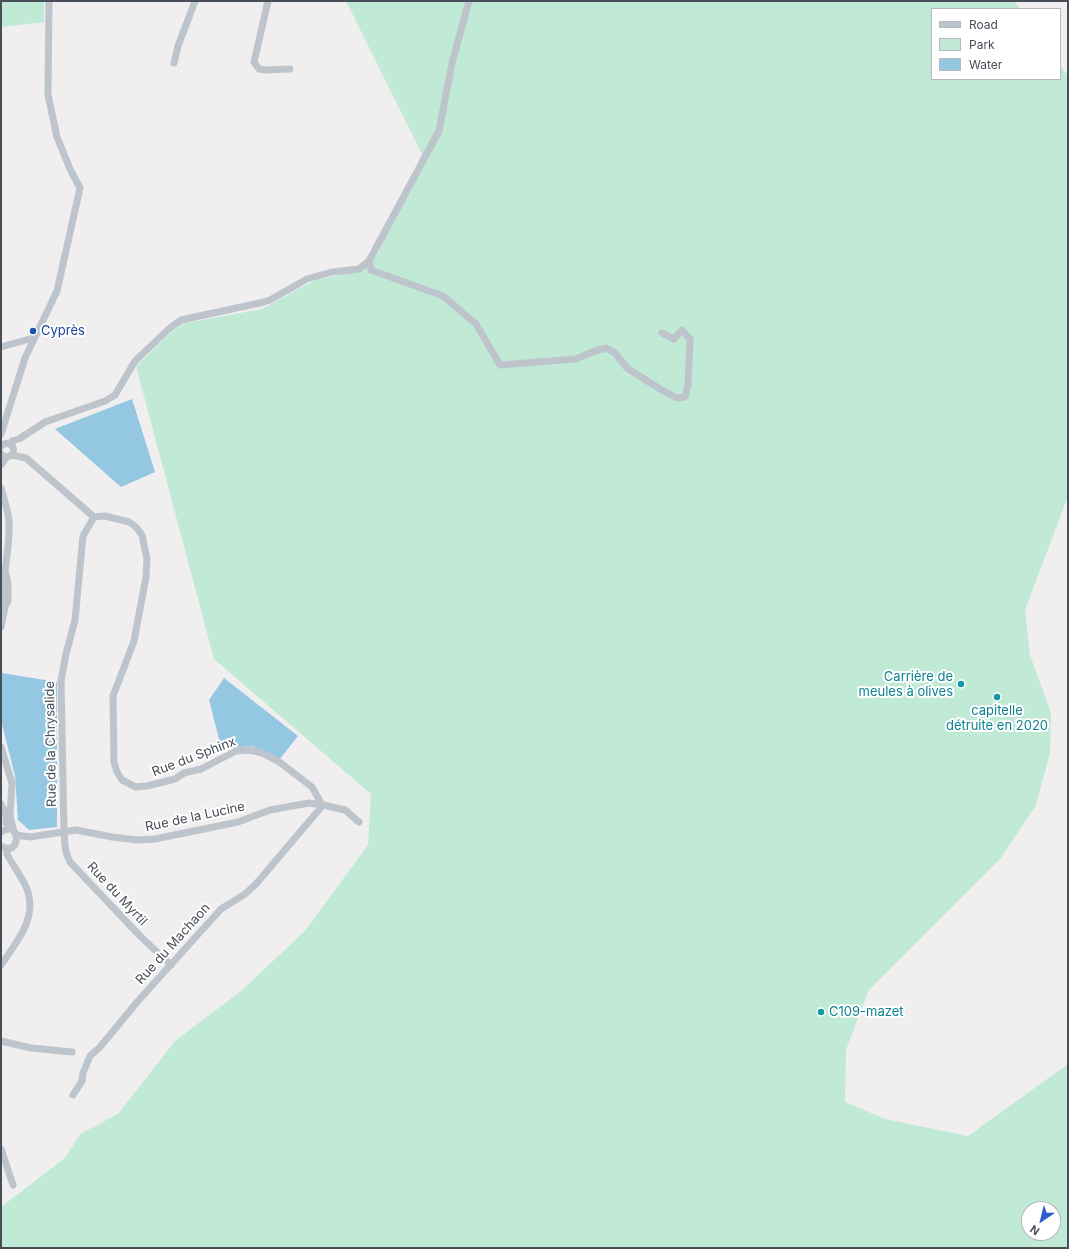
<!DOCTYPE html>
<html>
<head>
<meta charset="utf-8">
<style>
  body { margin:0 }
  #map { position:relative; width:1069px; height:1249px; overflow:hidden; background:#f0eeee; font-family:Inter,sans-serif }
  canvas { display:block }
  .frame { position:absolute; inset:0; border:2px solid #484f59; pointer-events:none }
  .legend { position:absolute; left:931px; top:8px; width:130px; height:72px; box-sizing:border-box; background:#fff; border:1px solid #b6b9bd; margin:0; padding:5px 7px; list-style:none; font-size:12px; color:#484f59 }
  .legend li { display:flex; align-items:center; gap:8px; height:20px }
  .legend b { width:20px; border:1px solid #b6b9bd }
  .north { position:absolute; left:1021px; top:1201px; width:40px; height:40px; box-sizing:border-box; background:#fff; border:1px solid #b6b9bd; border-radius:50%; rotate:215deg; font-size:11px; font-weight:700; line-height:16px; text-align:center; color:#484f59 }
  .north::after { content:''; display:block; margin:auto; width:14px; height:18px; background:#2d5ecc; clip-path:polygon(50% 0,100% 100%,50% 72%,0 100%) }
</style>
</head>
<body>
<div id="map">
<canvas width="1069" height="1249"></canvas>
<div class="frame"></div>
<ul class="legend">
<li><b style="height:5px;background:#bec4cb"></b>Road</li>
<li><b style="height:11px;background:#c1ead6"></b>Park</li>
<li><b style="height:11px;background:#93c7e2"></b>Water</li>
</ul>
<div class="north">N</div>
</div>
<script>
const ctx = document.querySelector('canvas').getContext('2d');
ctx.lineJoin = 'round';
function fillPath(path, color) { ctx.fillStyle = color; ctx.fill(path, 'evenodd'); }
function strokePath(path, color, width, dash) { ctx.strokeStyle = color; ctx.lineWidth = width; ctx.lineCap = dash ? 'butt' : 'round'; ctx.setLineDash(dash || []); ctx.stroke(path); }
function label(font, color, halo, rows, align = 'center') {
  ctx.font = font + ' Inter,sans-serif'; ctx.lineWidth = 4; ctx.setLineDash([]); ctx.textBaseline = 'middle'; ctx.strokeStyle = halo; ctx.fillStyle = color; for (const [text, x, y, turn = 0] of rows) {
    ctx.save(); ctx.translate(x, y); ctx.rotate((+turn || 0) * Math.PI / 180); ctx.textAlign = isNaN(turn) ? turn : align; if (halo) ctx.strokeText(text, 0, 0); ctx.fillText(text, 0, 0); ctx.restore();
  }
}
const green = new Path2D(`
  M1,1H44V22L2,27Z
  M346,1H1014L1020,9H932V79H1060V65L1068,76V496L1025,610L1030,655L1051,713L1050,753L1036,805L1000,859L868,991L846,1050L845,1102L885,1119L968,1136L1068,1064V1248H1V1207L65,1158L80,1134L118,1114L175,1041L241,991L305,931L368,845L371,794L214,659L136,366L180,324L262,309L315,280L359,271L378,253L422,154ZM1029,1209H1053V1233H1029Z`);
const water = new Path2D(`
  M132,399L155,472L121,487L55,429Z
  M2,673L57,682V827L29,830L18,820L15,776L2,724Z
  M224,678L298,736L279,760L252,746L232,748L221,747L209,700Z`);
const minor = new Path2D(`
  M268,1L254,62L259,69L266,70L290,69
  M174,63L178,46L195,1
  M369,261L371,270L443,296L476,324L500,365L576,359L595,351L606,348L615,353L627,368L660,389L677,398L685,397L688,385L690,339L682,330L674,339L662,333
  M1,347L33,338
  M1,434L25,358L57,291L80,188L70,169L57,137L48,95L49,1
  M10,444L12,441L19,439L45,422L105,401L115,395L135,361L171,327L181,320L264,302L270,300L307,279L332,272L359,269L369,261L439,131L452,63L469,1
  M1,446C8,440 15,445 13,453C10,458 5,458 1,454
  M12,455L26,458L94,517L83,536L75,620L66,654L61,681L64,831C65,842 64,851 70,862L141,937L171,965
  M1,465L7,457
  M1,488C4,499 8,510 9,521C11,550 0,579 5,607
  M94,517L105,516L129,522L136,527L142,535L147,559L146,577L134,641L113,696L114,762L117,772L122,780L136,787L147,786L175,779L184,773L201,769L236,751L250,750L262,753L278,761L312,787L322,805
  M1,627L5,607L8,601V584L6,574
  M1,747L12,783L10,816L14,832
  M1,804L6,815V823
  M1,832C22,818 21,859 1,846
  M16,835L30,837L76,830L112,837L138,840L155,839L238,822L270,810L309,803L323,805L345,810L359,822
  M1,965C16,943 38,918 27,889C22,877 13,866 7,854V848
  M1,1041L31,1048L72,1052
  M73,1095L82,1081L83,1073L90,1056L100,1047L138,1001L221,909L245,894L256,884L323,805
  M1,1149L13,1185`);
const markers = [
  [33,331,4,"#1a4fb4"],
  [961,684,4,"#0f9aa8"],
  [997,697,4,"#0f9aa8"],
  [821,1012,4,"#0f9aa8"]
];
const transitNames = [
  ["Cyprès",41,331]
];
const cultureNames = [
  ["Carrière de",953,677],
  ["meules à olives",953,692],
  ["capitelle",997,711,"center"],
  ["détruite en 2020",997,726,"center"],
  ["C109-mazet",829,1012,"left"]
];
const streetNames = [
  ["Rue de la Chrysalide",51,744,-91],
  ["Rue du Sphinx",194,757,-21],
  ["Rue de la Lucine",195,817,-12],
  ["Rue du Myrtil",117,894,47],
  ["Rue du Machaon",173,944,-48]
];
fillPath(green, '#c1ead6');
fillPath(water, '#93c7e2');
strokePath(minor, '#bec4cb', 7);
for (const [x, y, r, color] of markers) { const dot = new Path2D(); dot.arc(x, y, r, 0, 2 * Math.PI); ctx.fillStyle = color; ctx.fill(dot); strokePath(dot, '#fff', 1.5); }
label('13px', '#164399', '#fff', transitNames, 'left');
label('13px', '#0d838f', '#fff', cultureNames, 'right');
label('13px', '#484f59', '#fff', streetNames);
</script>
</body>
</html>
